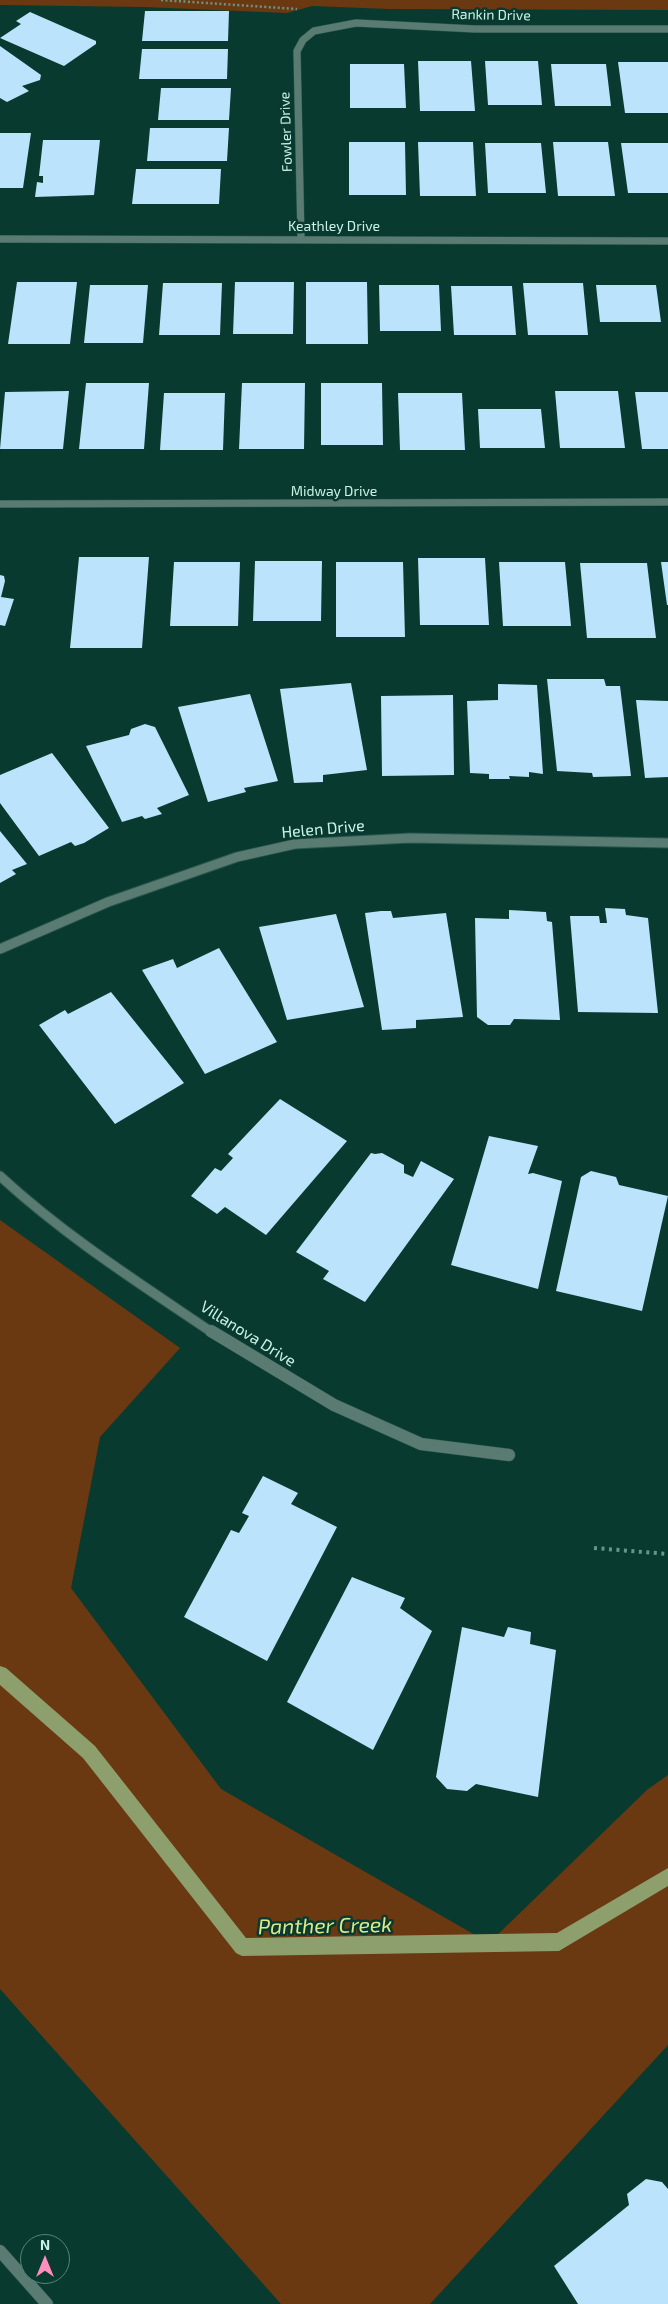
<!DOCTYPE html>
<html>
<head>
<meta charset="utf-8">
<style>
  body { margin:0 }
  #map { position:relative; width:668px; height:2304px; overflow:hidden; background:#093a30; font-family:"Exo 2",sans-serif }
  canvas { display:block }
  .north { position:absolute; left:20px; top:2234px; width:50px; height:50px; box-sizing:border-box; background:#093a30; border:1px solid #568479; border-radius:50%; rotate:0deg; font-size:14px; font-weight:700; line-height:20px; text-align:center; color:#caf2e6 }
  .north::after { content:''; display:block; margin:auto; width:18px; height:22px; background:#fe8ebc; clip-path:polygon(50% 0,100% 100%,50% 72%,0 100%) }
</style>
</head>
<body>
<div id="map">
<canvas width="668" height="2304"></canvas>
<div class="north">N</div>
</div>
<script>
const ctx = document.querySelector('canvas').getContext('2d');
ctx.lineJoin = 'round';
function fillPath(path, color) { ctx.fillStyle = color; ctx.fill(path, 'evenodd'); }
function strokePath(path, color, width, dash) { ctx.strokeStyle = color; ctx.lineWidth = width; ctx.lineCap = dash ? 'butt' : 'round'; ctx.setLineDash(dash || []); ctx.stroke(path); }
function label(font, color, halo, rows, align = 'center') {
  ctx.font = font + ' "Exo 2",sans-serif'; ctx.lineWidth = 5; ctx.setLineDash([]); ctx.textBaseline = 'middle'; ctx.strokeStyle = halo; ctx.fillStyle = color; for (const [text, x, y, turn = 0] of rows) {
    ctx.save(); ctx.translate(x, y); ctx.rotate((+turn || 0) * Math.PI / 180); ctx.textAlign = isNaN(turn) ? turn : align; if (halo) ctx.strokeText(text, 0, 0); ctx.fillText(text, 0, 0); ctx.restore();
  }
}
const green = new Path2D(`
  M0,0H668V10L389,9L312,6L287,13L144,7L0,5Z
  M0,1220L180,1348L100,1437L71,1588L221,1789L489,1943L648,1789L668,1775V2045L430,2304H281L0,1989Z`);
const stream = new Path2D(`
  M0,1666L6,1668L95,1746L246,1938L557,1933L668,1868V1886L559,1951L242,1956L236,1953L83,1758L0,1685Z`);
const building = new Path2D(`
  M145,11H229L228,41H142Z
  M30,12L96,41V44L64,66L0,38L21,24L16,21Z
  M0,46L41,75L40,80L22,86L29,91L7,102L0,98Z
  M142,49H228L227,79H139Z
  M418,61H471L475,111H420Z
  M485,61H538L542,105H488Z
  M618,62H668V113H625Z
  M350,64H404L406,108H350Z
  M551,64H606L611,106H555Z
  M161,88H231L229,120H158Z
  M150,128H229L227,161H147Z
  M0,133H31L23,188H0Z
  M43,140H100L94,195L35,197L37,182L43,183V176H39Z
  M349,142H405L406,195H349Z
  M418,142H473L476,196H420Z
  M553,142H608L615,196H558Z
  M485,143H541L546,193H488Z
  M621,143H668V193H628Z
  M136,169H221L219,204H132Z
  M17,282H77L70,344H8Z
  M235,282H294L293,334H233Z
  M306,282H367L368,344H306Z
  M163,283H222L220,335H159Z
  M523,283H583L588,335H528Z
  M90,285H148L143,343H84Z
  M379,285H439L441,331H380Z
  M596,285H656L661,322H600Z
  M451,286H512L516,335H454Z
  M86,383H149L144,449H79Z
  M242,383H305L304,449H239Z
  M321,383H382L383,445H321Z
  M69,391L63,449H0L5,392Z
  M555,391H618L625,448H560Z
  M635,392H668V449H642Z
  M164,393H225L223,450H160Z
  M398,393H462L465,450H400Z
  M478,409H541L545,448H480Z
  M79,557H149L142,648H70Z
  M418,558H485L489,625H420Z
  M255,561H322L321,621H253Z
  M174,562H240L238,626H170Z
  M336,562H403L405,637H336Z
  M499,562H565L571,626H503Z
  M661,562H668V605H667Z
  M580,563H647L656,638H587Z
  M0,575L4,576L5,581L1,597L14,599L5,626L0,625Z
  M547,679H604L606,686H620L631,776L593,777L592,773L557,771Z
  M351,683L367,770L323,775V782L294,783L280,689Z
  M498,684L537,685L543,774L529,772V777L509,776L510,779H489V774L470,773L467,701L498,700Z
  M250,694L278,781L244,788L246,792L208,802L178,707Z
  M453,695L454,775L382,776L381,696Z
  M636,700L668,701V777L645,778Z
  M145,724L155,727L189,795L157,808L162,814L145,819L142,816L122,822L86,746L129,735L131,729Z
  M52,753L109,828L84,843L75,846L71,842L39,856L0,803V775Z
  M0,831L27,864L12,870L16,874L0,883Z
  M605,908L625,909L626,915L648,918L658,1013L578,1012L570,916H599L600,923H607Z
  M509,910L546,912L547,921L552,922L560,1020L514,1019L510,1025H488L477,1017L475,918L509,919Z
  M381,911H391L393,918L446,913L463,1017L416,1020V1028L382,1030L365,913Z
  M336,914L364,1007L287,1020L259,927Z
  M219,948L277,1042L205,1074L142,970L173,959L177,968Z
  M111,992L184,1083L115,1124L39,1025L65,1010L68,1014Z
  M280,1099L347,1141L266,1235L225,1207L217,1214L191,1196L215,1168L221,1171L233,1158L228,1154Z
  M489,1136L538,1146L528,1174L533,1173L562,1181L538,1289L451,1265Z
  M371,1153L375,1154L382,1153L404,1165V1173L413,1177L421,1161L454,1179L365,1302L323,1279L329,1271L296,1252Z
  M591,1171L616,1177L619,1185L668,1196L642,1311L556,1291L581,1177Z
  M263,1476L298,1493L291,1504L337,1527L267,1661L184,1617L231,1530L239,1533L249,1516L242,1513Z
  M352,1577L405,1598L400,1608L432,1631L373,1750L287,1702Z
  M462,1627L504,1637L508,1627L531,1632L530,1644L556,1650L538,1797L476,1784L467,1791L447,1789L436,1777Z
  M646,2179L662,2182L668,2189V2304H578L554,2266L629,2205L627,2194Z`);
const pathFar1 = new Path2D(`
  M161,0L297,9`);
const path = new Path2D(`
  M594,1548L668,1554`);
const minorFar2 = new Path2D(`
  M301,238L297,51L303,40L314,31L356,23L475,29H668
  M0,239L668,241
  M0,504L668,502`);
const minorFar1 = new Path2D(`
  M0,949L108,902L237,857L295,844L410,838L668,843
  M0,1176C65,1236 139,1283 213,1333`);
const minor = new Path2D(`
  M211,1331L334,1405L421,1444L509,1455
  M0,2251L47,2304`);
const farStreetnames = [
  ["Rankin Drive",491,15,1],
  ["Fowler Drive",286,132,-92],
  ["Keathley Drive",334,226],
  ["Midway Drive",334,491]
];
const streetNames = [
  ["Helen Drive",323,829,-5],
  ["Villanova Drive",248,1334,32]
];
const nearWaternames = [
  ["Panther Creek",325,1926,-1]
];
fillPath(green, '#6b3911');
fillPath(stream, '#8e9f6e');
fillPath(building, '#bbe3fb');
strokePath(minorFar2, '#28574d', 8);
strokePath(minorFar1, '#28574d', 11);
strokePath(minor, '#28574d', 13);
strokePath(pathFar1, '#689489', 2.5, [2, 2.5]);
strokePath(path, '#689489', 4, [3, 4.5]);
strokePath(minorFar2, '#5a7b71', 7);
strokePath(minorFar1, '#5a7b71', 9);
strokePath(minor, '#5a7b71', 12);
label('14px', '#caf2e6', '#093a30', farStreetnames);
label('16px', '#caf2e6', '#093a30', streetNames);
label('italic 21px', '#dce88a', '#093a30', nearWaternames);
</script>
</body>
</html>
